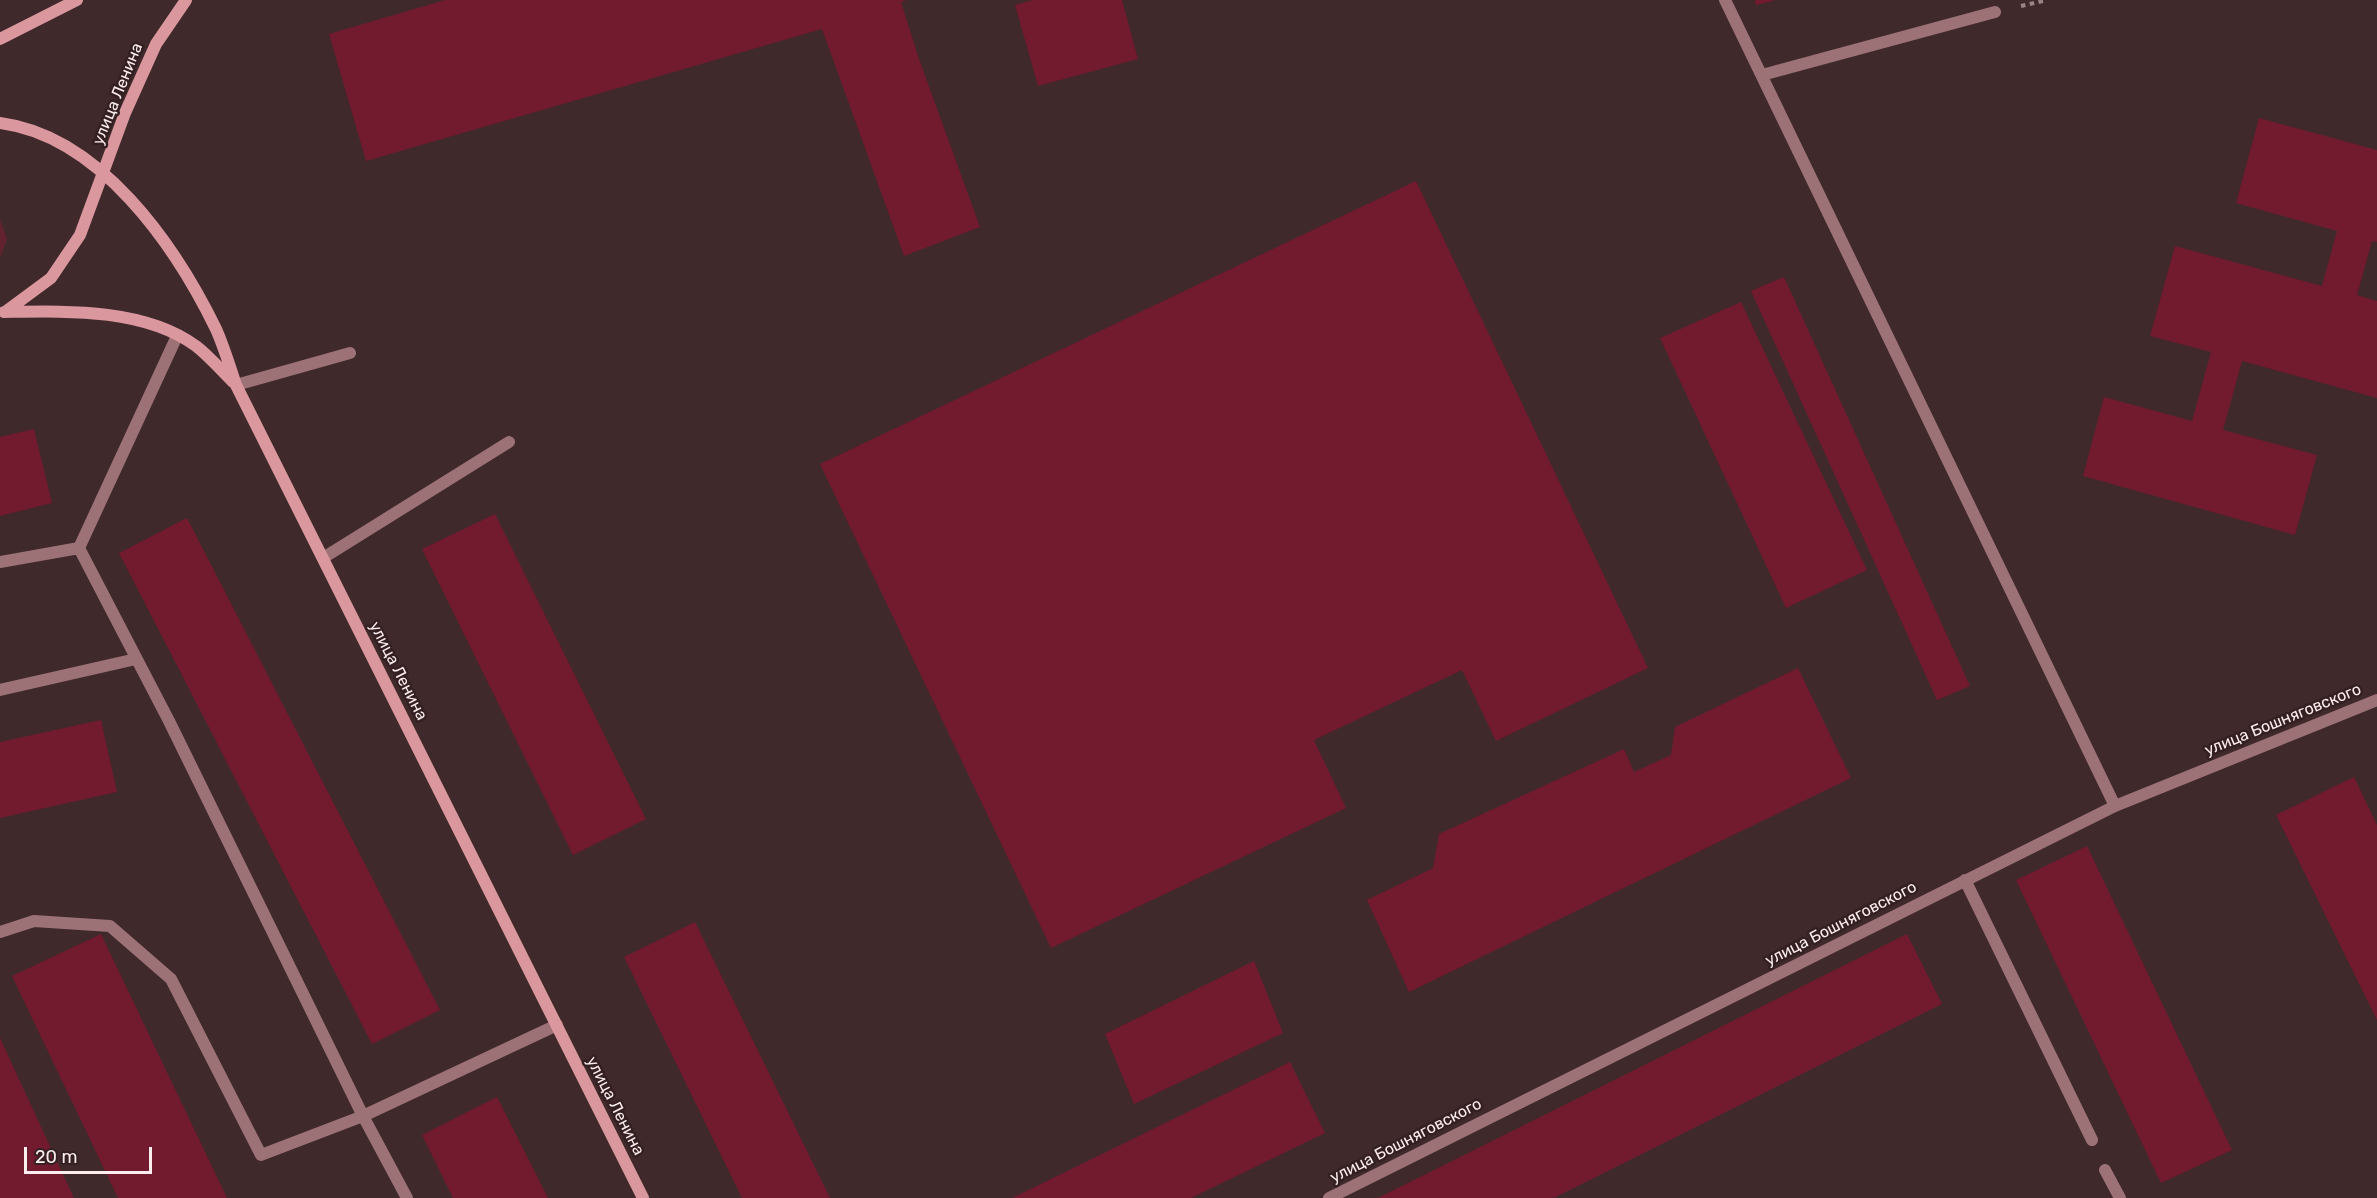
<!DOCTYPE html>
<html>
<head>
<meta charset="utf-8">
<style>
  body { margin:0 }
  #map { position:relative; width:2377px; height:1198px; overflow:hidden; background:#3f292b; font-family:Rubik,sans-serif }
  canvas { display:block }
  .scale { position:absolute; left:24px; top:1147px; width:128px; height:27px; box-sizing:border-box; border:3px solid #fceeef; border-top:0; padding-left:8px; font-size:18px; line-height:21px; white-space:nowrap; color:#fceeef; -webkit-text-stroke:4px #342022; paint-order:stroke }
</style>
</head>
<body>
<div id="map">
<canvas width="2377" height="1198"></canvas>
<div class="scale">20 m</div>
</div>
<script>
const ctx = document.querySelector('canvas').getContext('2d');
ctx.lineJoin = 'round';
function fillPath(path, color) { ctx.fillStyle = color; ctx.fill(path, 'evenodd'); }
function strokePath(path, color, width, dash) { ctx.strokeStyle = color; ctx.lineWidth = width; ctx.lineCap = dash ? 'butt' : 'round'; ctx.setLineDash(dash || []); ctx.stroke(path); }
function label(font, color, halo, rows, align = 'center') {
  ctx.font = font + ' Rubik,sans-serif'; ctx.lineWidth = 5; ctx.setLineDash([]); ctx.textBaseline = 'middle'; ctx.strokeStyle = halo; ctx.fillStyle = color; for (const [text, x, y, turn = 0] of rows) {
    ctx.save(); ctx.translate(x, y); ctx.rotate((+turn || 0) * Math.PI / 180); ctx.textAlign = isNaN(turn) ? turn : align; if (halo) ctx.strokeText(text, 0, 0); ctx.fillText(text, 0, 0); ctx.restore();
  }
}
const green = new Path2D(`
  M0,219L7,239L0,258Z`);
const building = new Path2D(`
  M445,0H906L901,2L919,59L980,227L904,256L822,29L366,161L329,34Z
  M1033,0H1122L1138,59L1038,86L1015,5Z
  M1755,0H1773V1L1756,5Z
  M2259,118L2377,150V242L2372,241L2357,295L2377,301V398L2242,361L2223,430L2317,455L2295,535L2083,476L2104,397L2192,421L2211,352L2150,336L2175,246L2322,286L2337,231L2236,203Z
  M1416,181L1648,668L1496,741L1462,670L1314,740L1346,808L1051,948L820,464Z
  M1784,277L1970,686L1937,700L1751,291Z
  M1741,302L1867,570L1786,608L1660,338Z
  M34,429L52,503L0,516V437Z
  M495,514L646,819L573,855L422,549Z
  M187,518L440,1010L372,1044L119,553Z
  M1798,668L1851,778L1409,992L1367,900L1433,868L1439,834L1624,749L1634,772L1671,755L1675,727Z
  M101,720L117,792L0,818V742Z
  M2354,777L2377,825V1020L2276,815Z
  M2087,846L2232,1150L2161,1183L2016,880Z
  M695,922L830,1198H742L624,957Z
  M101,934L227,1198H118L12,976Z
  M1907,934L1942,1004L1554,1198H1378Z
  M1254,961L1283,1033L1134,1104L1105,1034Z
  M0,1038L74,1198H0Z
  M1290,1062L1325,1133L1191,1198H1012Z
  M497,1097L548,1198H453L422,1135Z`);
const path = new Path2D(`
  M2021,6L2047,0`);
const service = new Path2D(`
  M1725,0L2115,806
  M1762,75L1995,12
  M236,385L350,353
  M79,548L177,336
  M323,558L509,442
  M0,562L79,548L169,721L363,1116L557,1025
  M0,690L136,659
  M1965,880L2092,1140
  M0,932L34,921L110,926L171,979L261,1155L363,1116L407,1198
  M2105,1170L2120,1198
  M1329,1198L2115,806L2377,700`);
const secondary = new Path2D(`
  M0,39L77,0
  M0,123C100,136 175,245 216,329C224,347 230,367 236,385L643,1198
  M4,312C66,311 144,308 196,346C209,356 221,370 233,382
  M5,312L51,278L80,235L125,113L156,44L186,0`);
const streetNames = [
  ["улица Ленина",118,94,-68],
  ["улица Ленина",398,671,63],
  ["улица Бошняговского",2283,720,-22],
  ["улица Бошняговского",1841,924,-27],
  ["улица Ленина",615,1106,63],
  ["улица Бошняговского",1406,1141,-27]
];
fillPath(green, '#62232e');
fillPath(building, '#721a2e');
strokePath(path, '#978586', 4, [4.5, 4.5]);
strokePath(service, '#9d7276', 12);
strokePath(secondary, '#db979e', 12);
label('16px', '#fceeef', '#342022', streetNames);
</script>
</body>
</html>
